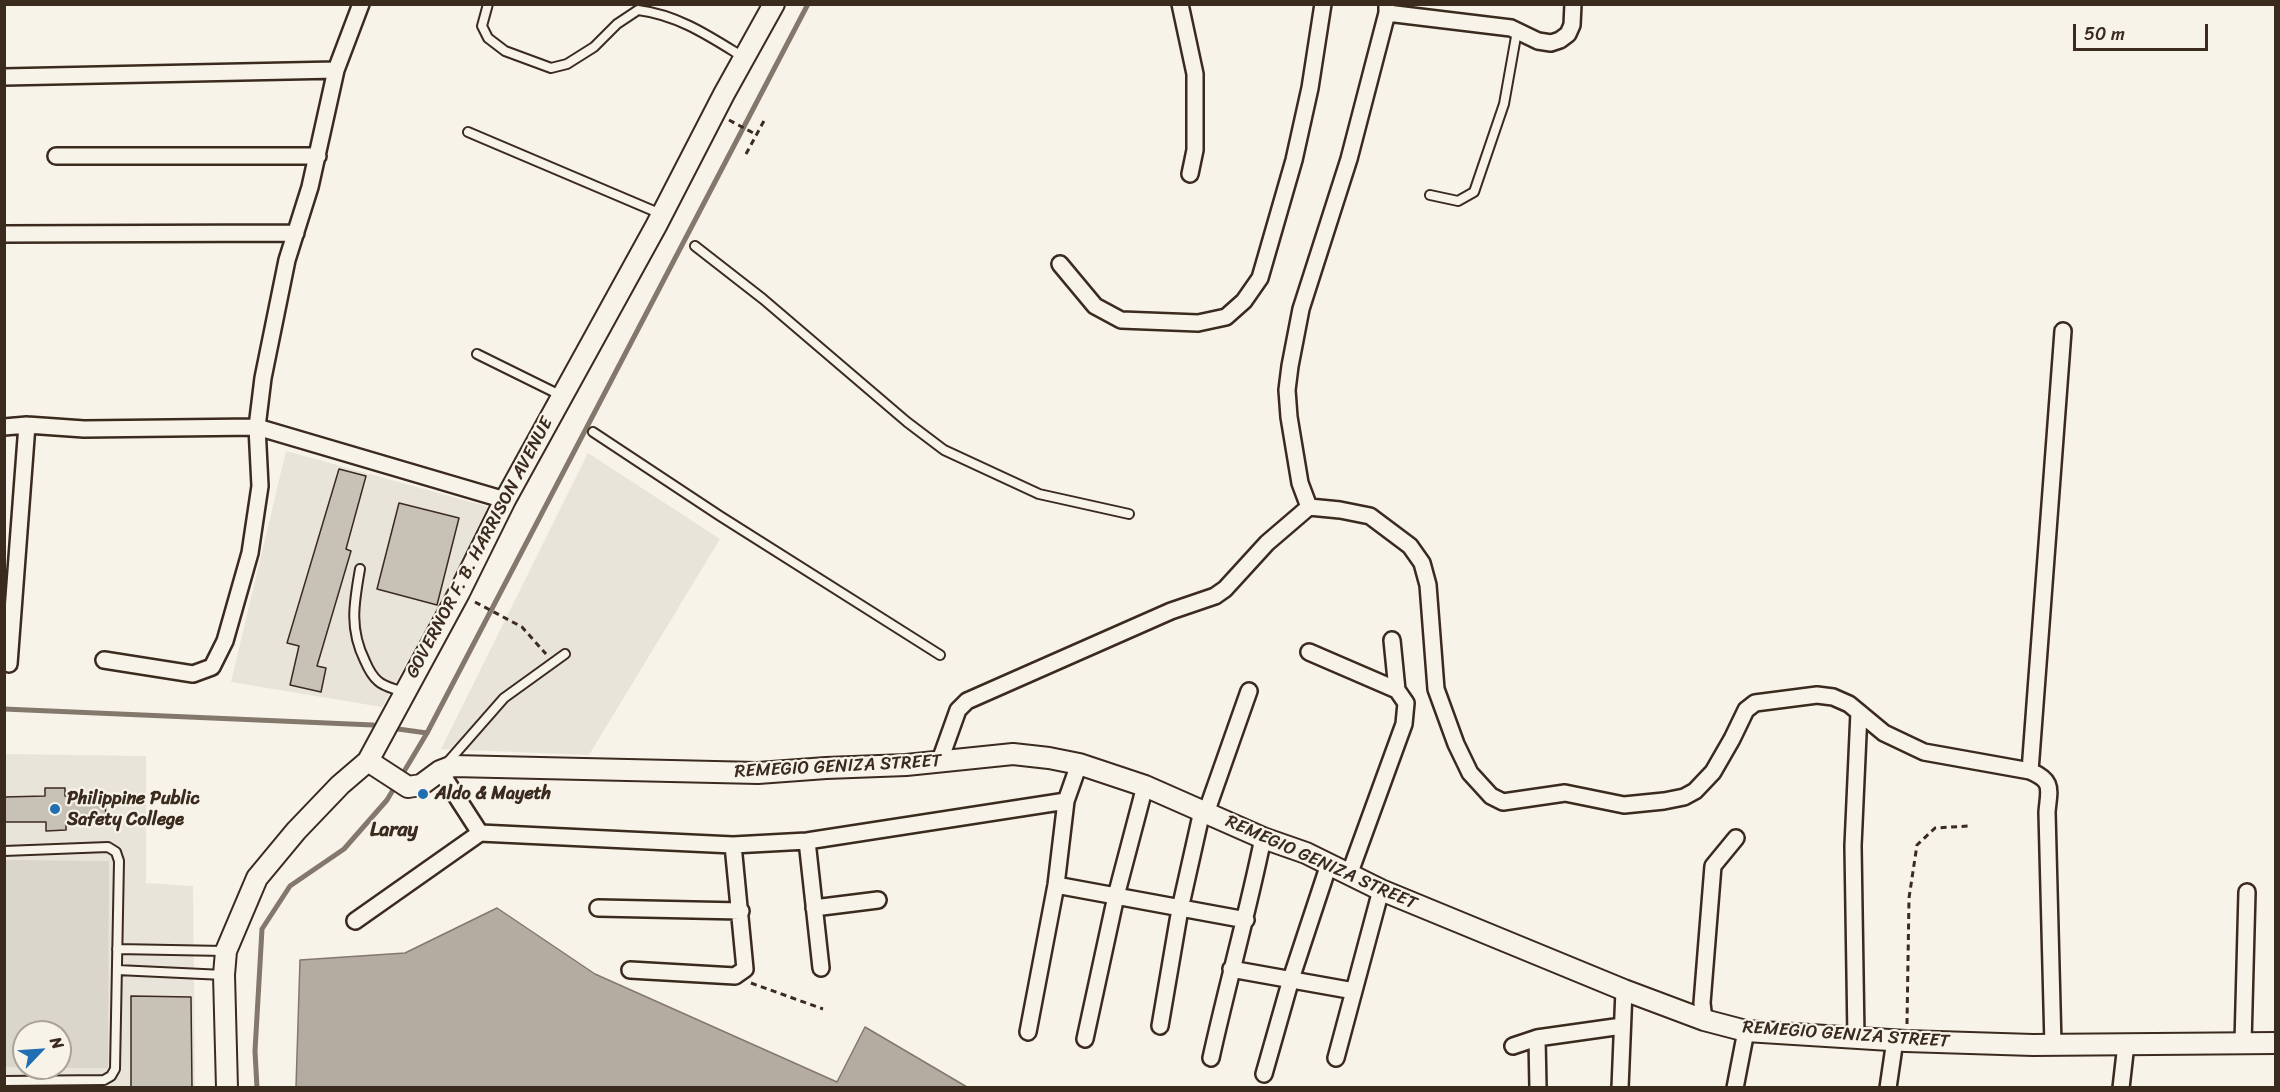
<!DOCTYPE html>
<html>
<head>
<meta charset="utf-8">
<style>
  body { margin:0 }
  #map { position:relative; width:2280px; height:1092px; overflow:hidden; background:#f7f3e8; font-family:Sriracha,sans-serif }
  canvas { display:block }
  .frame { position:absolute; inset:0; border:6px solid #3b2a1e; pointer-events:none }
  .north { position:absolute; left:12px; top:1020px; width:60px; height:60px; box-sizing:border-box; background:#f7f3e8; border:2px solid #aca397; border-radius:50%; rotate:65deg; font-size:16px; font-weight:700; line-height:24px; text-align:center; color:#3b2a1e }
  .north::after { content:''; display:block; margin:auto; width:21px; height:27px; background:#1f6fb2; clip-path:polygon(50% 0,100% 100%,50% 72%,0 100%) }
  .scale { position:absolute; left:2073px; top:24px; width:135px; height:27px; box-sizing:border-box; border:3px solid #3b2a1e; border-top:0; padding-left:8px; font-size:18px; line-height:21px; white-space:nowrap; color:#3b2a1e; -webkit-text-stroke:4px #f7f3e8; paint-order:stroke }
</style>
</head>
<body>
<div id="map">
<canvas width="2280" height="1092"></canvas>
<div class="frame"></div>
<div class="north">N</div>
<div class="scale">50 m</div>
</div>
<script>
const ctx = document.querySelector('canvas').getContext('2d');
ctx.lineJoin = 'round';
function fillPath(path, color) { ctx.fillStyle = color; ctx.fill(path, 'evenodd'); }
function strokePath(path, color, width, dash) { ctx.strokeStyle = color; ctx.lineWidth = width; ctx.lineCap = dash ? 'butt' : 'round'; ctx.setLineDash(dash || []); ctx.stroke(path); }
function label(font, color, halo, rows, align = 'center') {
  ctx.font = font + ' Sriracha,sans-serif'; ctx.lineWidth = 4.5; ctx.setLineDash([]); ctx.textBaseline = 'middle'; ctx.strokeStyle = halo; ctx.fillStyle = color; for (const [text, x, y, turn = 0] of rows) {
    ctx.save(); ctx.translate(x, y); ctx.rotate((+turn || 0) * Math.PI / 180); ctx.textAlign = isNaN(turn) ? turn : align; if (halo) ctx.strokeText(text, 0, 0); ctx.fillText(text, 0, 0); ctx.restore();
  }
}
const built = new Path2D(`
  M286,451L493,508L382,707L231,682Z
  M588,453L720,539L589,755L441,749Z
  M5,754L146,756V883L193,886L195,1087L5,1088ZM24,1032H60V1068H24Z`);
const green = new Path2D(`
  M5,860L109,861L108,1068H60V1032H24V1067H5Z`);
const water = new Path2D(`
  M497,908L595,974L837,1082L865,1027L967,1087H296L300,960L405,953Z`);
const stream = new Path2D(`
  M4,709L373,725
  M398,729L427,733
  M257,1088L255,1051L262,929L290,886L344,849L387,800L427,733L808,4`);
const building = new Path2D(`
  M339,469L366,476L346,549L351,551L317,666L326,668L321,692L290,685L299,646L287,643Z
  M399,503L459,518L437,605L377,589Z
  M45,788H65V796L105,795L106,821H66V830L46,831V822H4V797L45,796Z
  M131,996L191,997L192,1088H131Z`);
const path = new Path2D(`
  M729,120L757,135
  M746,154L765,119
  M475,602L522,627L546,654
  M751,983L823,1009
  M1907,1024L1909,898L1917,845L1935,828L1969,826`);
const service = new Path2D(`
  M488,4L482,26L488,38L505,51L551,68L567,64L594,47L617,24L638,10C678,15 709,36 743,57
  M468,132L661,214
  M1430,195L1458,201L1474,192L1504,104L1517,31
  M695,246L763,299L907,422L944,450L1039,494L1129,514
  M477,354L562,396
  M593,432L720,516L940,655
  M360,569C354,603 349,629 365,661C368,668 372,676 378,681C384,687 396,689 403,692
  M447,763L504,698L565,654
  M4,851L108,847L116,852L119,861L115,1069L111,1076L104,1080L4,1081
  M117,949L225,951
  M117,970L224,975`);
const minor = new Path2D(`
  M1180,4L1195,74V150L1190,174
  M1387,13L1511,28L1538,41L1551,43L1560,40L1568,34L1572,25L1573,4
  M336,70L361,4
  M4,77L336,70L310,187L287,260L263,378L257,427L260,486L250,553L225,641L212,667L193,674L104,660
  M56,156H318
  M4,234L296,233
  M1060,264L1095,306L1121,320L1198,323L1226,317L1244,301L1260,278L1294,160L1310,88L1323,4
  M4,427L27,425L84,429L257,427L505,500
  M1309,507L1300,483L1289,417L1287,390L1290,366L1301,309L1349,159L1387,13V4
  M1309,652L1397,690
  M9,664L27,425
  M939,763L958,710L967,701L1171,611L1215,596L1225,589L1267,543L1309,507L1340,510L1370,516L1410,546L1422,563L1428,585L1436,689L1456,744L1470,773L1491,796L1503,802L1565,793L1624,805L1664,801L1684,797L1695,791L1713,772L1732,739L1746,710L1755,703L1817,695L1833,697L1849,704L1884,733L1924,752L2030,771C2054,781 2049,789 2047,812L2053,1045
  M440,771L480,833
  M2030,771L2063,331
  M1206,813L1249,691
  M807,841L821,968
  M1349,875L1404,724L1406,703L1397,690L1392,640
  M1056,885L1246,920
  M598,908L741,911
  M814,908L878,900
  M355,921L480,833L733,845L807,841L1066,801
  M1231,969L1354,991
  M630,970L735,976L745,969L733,845
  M1704,1020L1702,1003L1713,866L1736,838
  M1160,1026L1180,909L1202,811
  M1028,1032L1056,885L1066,801L1079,764
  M1537,1038L1538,1088
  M1856,1038L1853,846L1859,712
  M1085,1039L1116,896L1145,786
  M2243,1043L2247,892
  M1513,1046L1537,1038L1622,1026
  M1211,1058C1227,985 1248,912 1263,838
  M1336,1058L1381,890
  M1264,1074L1291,979L1329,864
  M1620,1088L1624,990
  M1735,1088L1746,1031
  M1888,1088L1895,1040
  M2121,1088L2126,1044`);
const tertiary = new Path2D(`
  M368,761L408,787L421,785L440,771L453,766L758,773L826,768L906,765L1013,754L1049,758L1079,764L1145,786L1263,838L1306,853L1381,890L1624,990L1704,1020L1746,1031L1906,1041L2033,1045L2276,1043
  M227,1088L224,975L226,951L257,878L296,831L340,785L368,761L459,593L505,500L656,226L724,94L774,4`);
const markers = [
  [423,794,6,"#1f6fb2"],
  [55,809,6,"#1f6fb2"]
];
const streetNames = [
  ["GOVERNOR F. B. HARRISON AVENUE",480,548,-62],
  ["REMEGIO GENIZA STREET",838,767,-3],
  ["REMEGIO GENIZA STREET",1321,863,24],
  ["REMEGIO GENIZA STREET",1846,1035,4]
];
const poiNames = [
  ["Aldo & Mayeth",435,794],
  ["Philippine Public",67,799],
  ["Safety College",67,820]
];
const neighbourhoodNames = [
  ["Laray",394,831]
];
fillPath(built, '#e9e4d9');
fillPath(green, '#dbd6cb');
fillPath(water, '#b4aca0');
strokePath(water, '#84786c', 1.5);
strokePath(stream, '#84786c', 5);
fillPath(building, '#c8c1b6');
strokePath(building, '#3b2a1e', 1.5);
strokePath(service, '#3b2a1e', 12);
strokePath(minor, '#3b2a1e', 20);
strokePath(tertiary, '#3b2a1e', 24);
strokePath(path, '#3b2a1e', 3, [6, 4.5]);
strokePath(service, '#f7f3e8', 8);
strokePath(minor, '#f7f3e8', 15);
strokePath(tertiary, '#f7f3e8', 20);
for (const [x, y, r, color] of markers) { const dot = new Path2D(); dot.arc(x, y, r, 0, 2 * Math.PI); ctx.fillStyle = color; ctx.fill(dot); strokePath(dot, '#f7f3e8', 2); }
label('18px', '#3b2a1e', '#f7f3e8', streetNames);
label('bold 18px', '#3b2a1e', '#f7f3e8', poiNames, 'left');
label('bold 20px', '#3b2a1e', '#f7f3e8', neighbourhoodNames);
</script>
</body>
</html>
